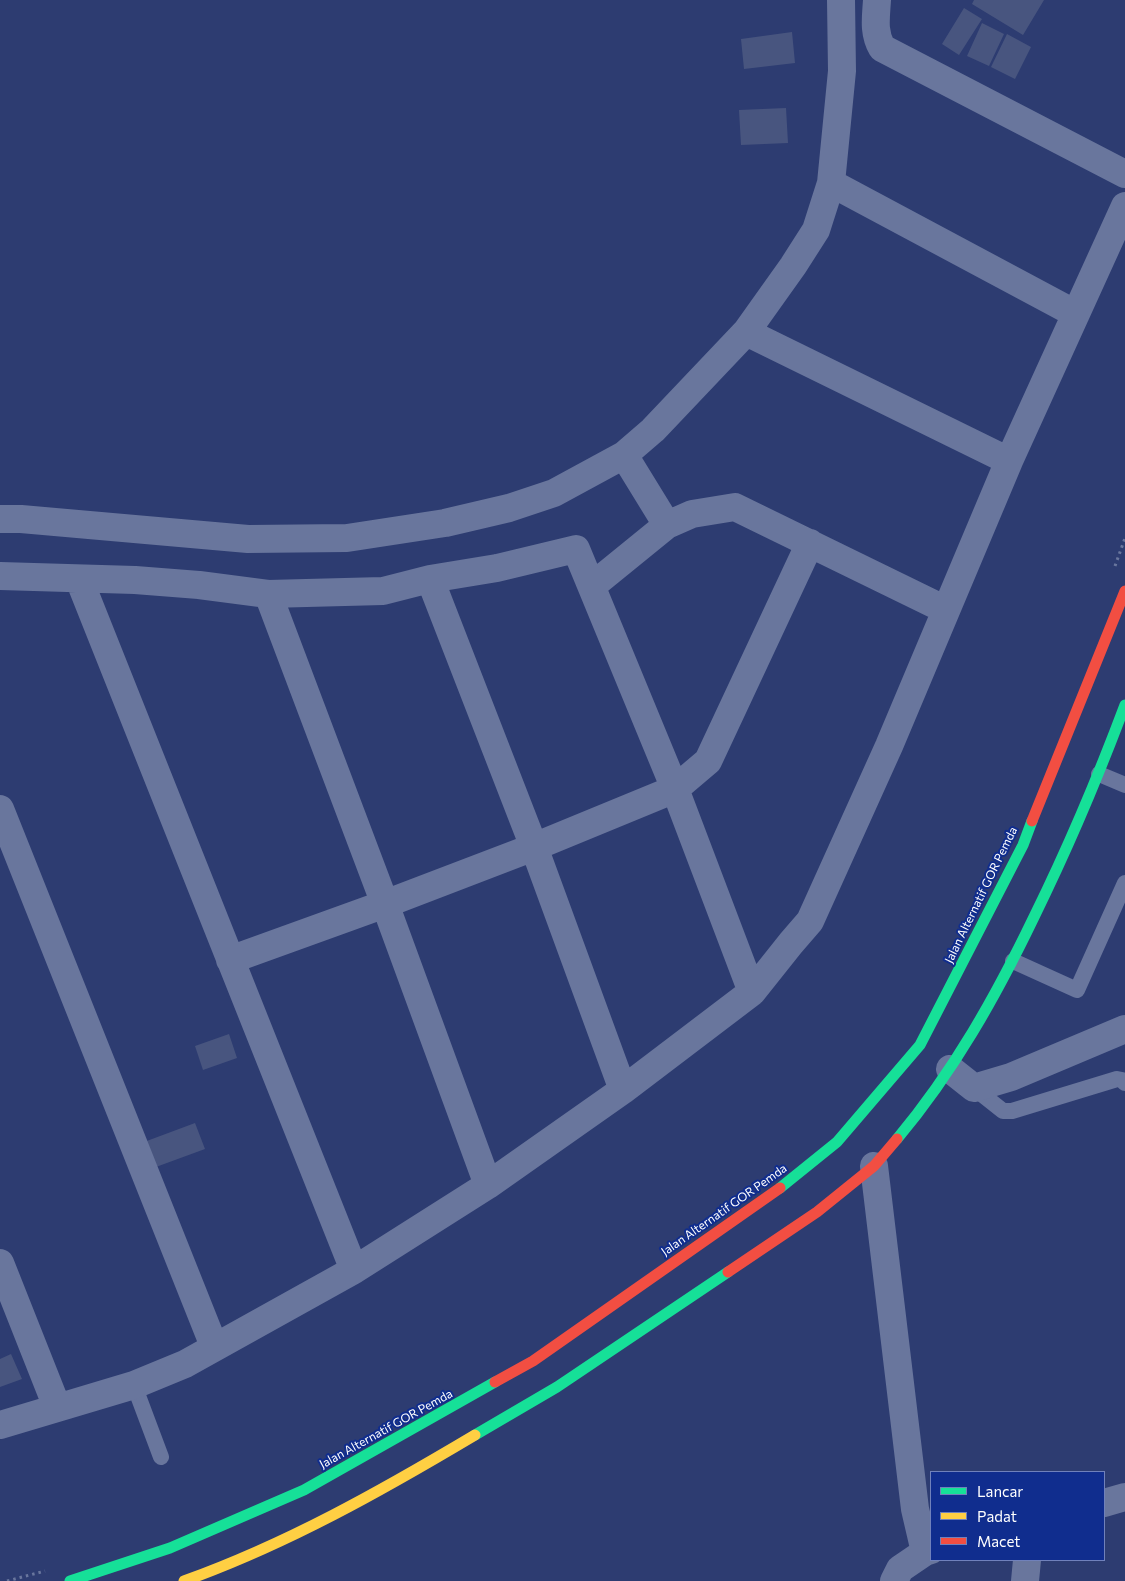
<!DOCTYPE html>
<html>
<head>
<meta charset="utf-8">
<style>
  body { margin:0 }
  #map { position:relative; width:1125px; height:1581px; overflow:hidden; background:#2d3c71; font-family:Commissioner,sans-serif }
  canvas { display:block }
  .legend { position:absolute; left:930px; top:1471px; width:175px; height:90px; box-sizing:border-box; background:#102d8e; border:1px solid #7081bb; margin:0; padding:6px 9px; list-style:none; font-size:15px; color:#fff }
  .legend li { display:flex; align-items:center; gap:10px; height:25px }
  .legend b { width:25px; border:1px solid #7081bb }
</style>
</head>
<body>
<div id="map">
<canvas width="1125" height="1581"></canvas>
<ul class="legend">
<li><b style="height:6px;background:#16e098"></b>Lancar</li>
<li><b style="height:6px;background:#ffcf43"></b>Padat</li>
<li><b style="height:6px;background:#f24e42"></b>Macet</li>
</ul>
</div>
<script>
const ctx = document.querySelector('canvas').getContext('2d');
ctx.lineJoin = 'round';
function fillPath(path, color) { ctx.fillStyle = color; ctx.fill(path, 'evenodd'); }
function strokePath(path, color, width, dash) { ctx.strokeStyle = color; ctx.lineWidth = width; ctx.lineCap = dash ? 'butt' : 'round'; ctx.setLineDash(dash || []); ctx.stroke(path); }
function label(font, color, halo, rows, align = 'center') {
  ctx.font = font + ' Commissioner,sans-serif'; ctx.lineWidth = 4; ctx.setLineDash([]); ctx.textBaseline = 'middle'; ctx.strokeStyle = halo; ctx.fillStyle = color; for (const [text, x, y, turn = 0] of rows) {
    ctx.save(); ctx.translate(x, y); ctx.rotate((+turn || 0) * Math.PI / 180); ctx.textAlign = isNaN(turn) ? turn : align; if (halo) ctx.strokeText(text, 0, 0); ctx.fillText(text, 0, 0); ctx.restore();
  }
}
const building = new Path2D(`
  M974,0H1044L1023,35L972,4Z
  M964,8L982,19L959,55L942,44Z
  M982,23L1004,34L989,66L967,56Z
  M792,32L795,63L744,69L741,39Z
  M1007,34L1031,47L1015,79L991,67Z
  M786,108L788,143L741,145L739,110Z
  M229,1034L237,1058L203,1070L195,1046Z
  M195,1123L205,1149L145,1171L136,1145Z
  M11,1354L22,1379L0,1387V1359Z`);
const path = new Path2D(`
  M1115,566L1125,538
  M7,1581L45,1571`);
const lane = new Path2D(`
  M1099,774L1125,785
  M1013,961L1077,990L1125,883
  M974,1088L1003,1111H1012L1117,1079L1122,1080L1125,1083
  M134,1385L161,1457`);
const street = new Path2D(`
  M877,0C876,17 873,32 882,48L1125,174
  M831,183L1076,314
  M746,332L1009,461
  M624,455L667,525L692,514L735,507L946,610
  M0,519H21L248,539L347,538L445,523L509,508L554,493L624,455L653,430L746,332L793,266L816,230L831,183L842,71L841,0
  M0,576L135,580L199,585L268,594L383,591L430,579L497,568L576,549L675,789L752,992
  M79,579L354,1270
  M430,579L534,847L623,1090
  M592,586L667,525
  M268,594L385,904L488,1185
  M0,809L214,1346
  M230,960L385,904L534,847L675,789L708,761L810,543
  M950,1069L974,1088L1011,1077L1125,1029
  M874,1166L915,1509L925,1552L931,1550
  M0,1263L57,1407
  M0,1425L134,1385L185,1364L354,1270L488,1185L623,1090L752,992L791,943L810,921L889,746L1009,461L1125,206
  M1104,1503L1125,1497
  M894,1581L900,1569L925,1552
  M1025,1581L1027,1560`);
const fast = new Path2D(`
  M897,1139C954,1071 996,996 1034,917C1068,848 1098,777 1125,705
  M780,1188L837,1142L920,1045L1023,845L1032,821
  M475,1435L557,1387L728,1272
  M70,1581L170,1548L304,1490L495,1382`);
const slow = new Path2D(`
  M184,1581C287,1544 381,1491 475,1435`);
const jam = new Path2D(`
  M1032,821L1125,591
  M728,1272L817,1212L874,1166L897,1139
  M495,1382L533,1361L780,1188`);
const streetNames = [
  ["Jalan Alternatif GOR Pemda",981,895,-64],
  ["Jalan Alternatif GOR Pemda",724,1210,-35],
  ["Jalan Alternatif GOR Pemda",386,1429,-29]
];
fillPath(building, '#48557f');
strokePath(path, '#69769d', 3, [2.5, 4]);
strokePath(lane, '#69769d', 16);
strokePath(street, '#69769d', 28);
strokePath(fast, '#16e098', 11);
strokePath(slow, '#ffcf43', 11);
strokePath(jam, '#f24e42', 11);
label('12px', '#fff', '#102d8e', streetNames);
</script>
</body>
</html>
